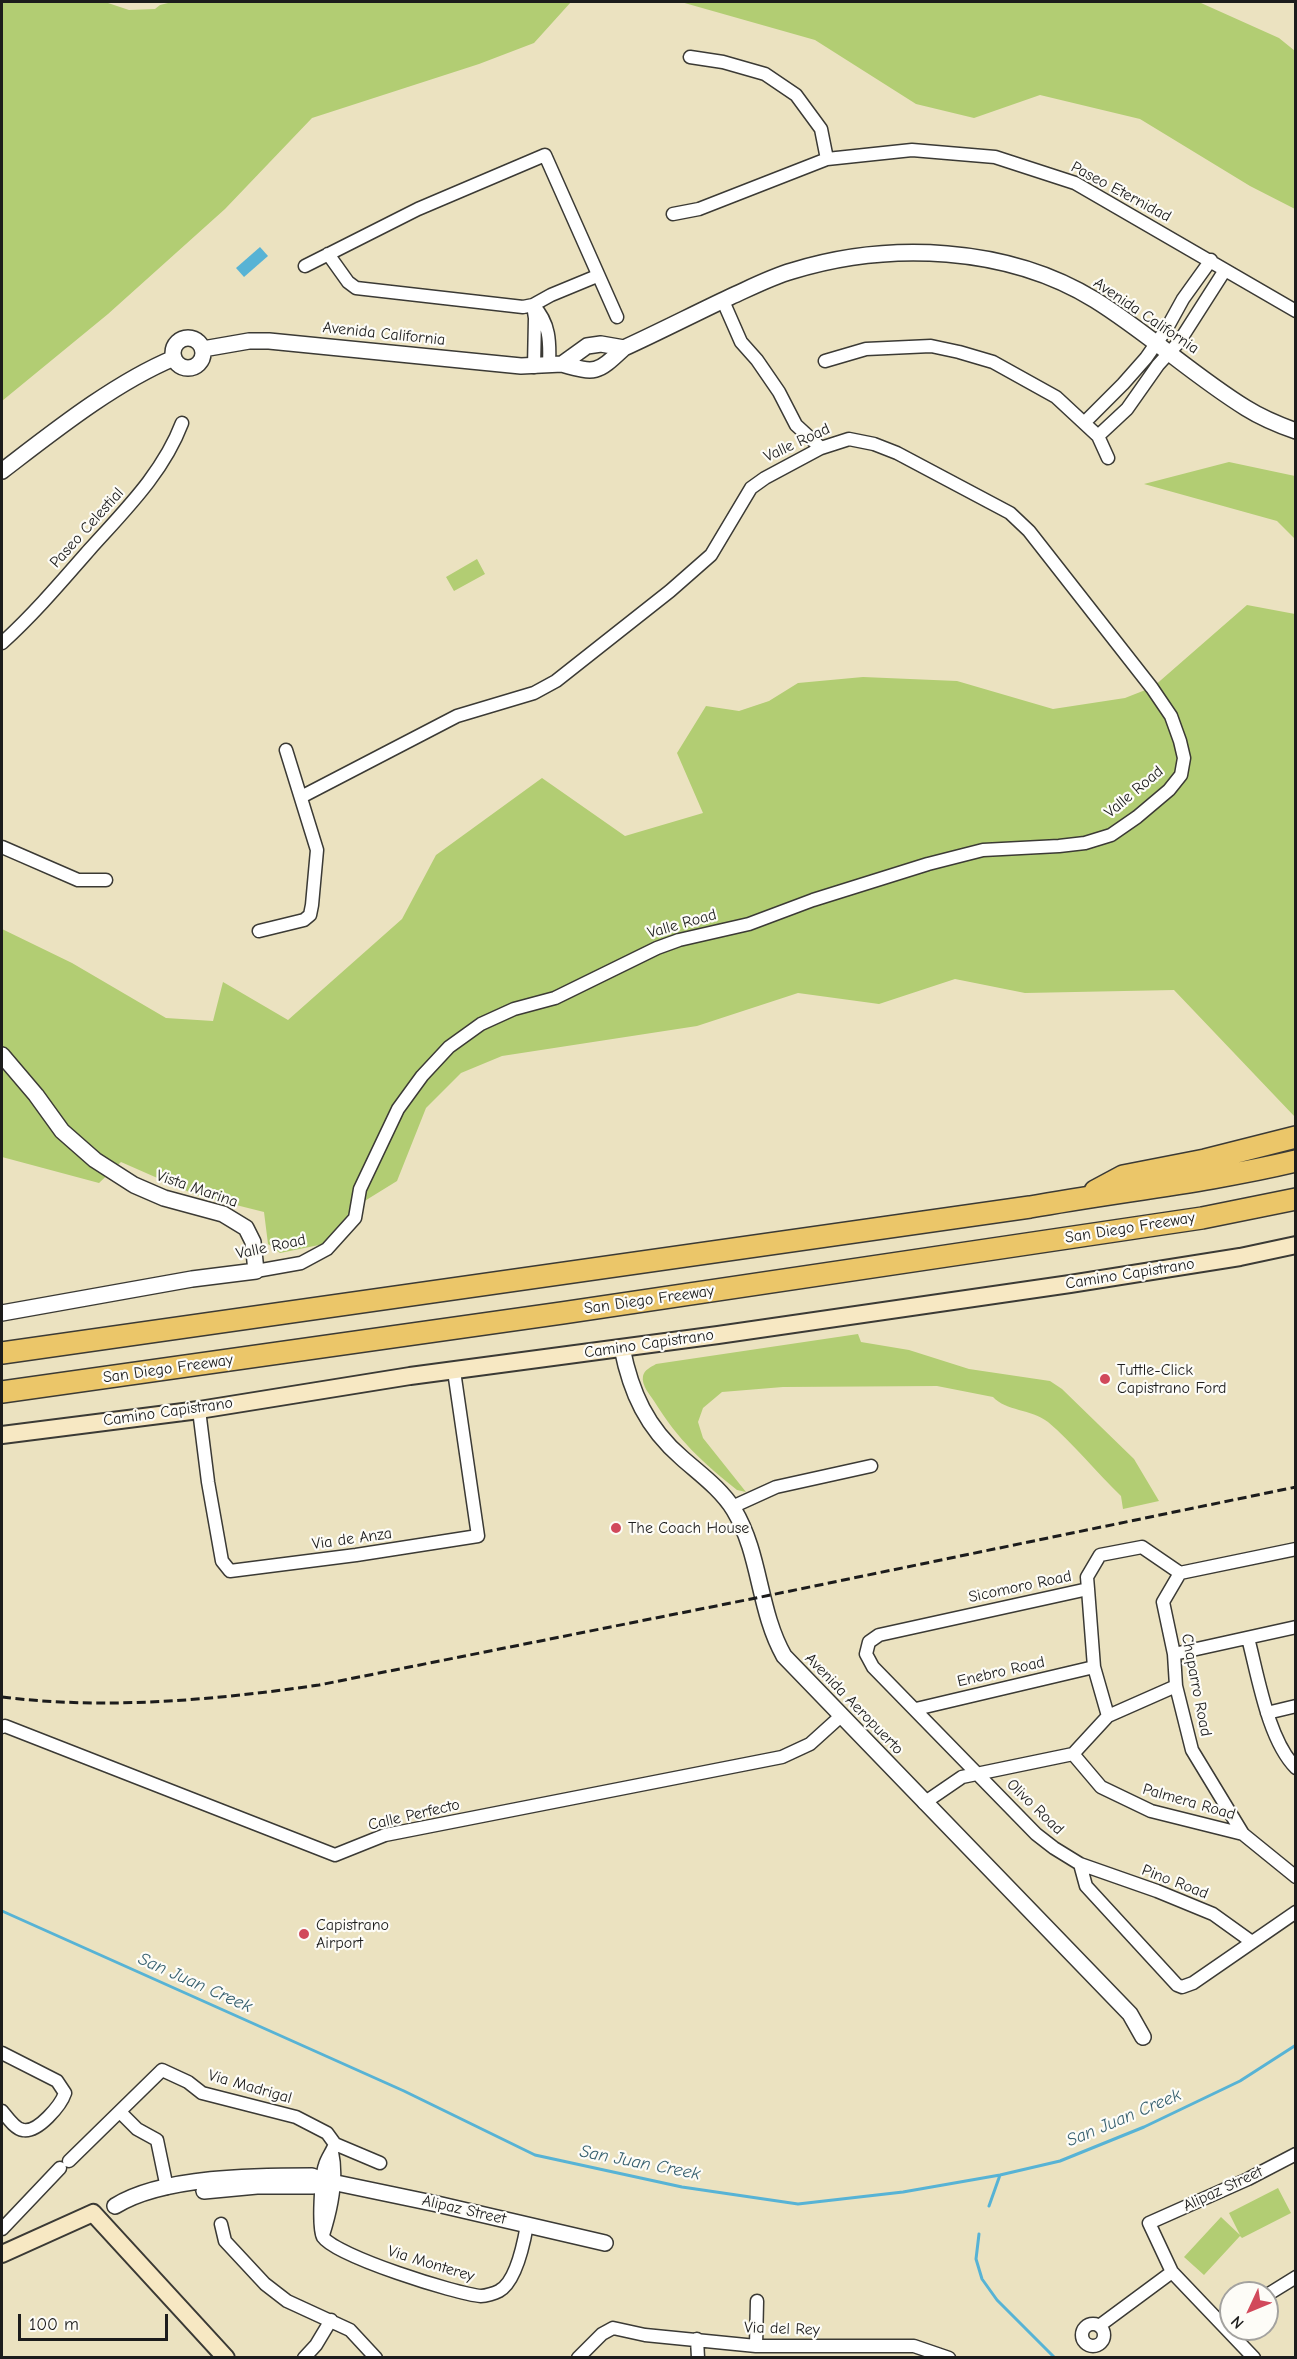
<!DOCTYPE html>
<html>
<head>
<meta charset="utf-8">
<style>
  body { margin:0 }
  #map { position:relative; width:1297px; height:2359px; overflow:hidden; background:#ebe2c0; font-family:"Comic Neue",sans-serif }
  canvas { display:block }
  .frame { position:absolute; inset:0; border:3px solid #1c1c1c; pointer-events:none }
  .north { position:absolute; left:1219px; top:2281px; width:60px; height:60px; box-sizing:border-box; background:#fdfcf7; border:2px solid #a3a29f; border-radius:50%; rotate:226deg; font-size:16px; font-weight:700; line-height:24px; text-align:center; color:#1c1c1c }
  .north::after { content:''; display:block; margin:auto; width:21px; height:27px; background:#d1495b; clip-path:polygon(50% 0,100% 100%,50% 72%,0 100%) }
  .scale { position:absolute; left:18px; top:2314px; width:150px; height:27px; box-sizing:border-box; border:3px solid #1c1c1c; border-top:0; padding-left:8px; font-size:18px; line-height:21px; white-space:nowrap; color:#1c1c1c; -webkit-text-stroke:4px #fdfcf7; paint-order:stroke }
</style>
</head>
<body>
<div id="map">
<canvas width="1297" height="2359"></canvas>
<div class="frame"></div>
<div class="north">N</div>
<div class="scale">100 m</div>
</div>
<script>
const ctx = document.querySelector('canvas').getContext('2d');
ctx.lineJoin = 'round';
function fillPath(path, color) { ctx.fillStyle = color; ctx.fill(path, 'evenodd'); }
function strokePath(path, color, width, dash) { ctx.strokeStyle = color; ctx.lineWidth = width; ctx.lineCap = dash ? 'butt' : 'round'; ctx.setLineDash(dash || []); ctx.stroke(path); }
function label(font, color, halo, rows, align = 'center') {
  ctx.font = font + ' "Comic Neue",sans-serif'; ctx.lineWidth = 4.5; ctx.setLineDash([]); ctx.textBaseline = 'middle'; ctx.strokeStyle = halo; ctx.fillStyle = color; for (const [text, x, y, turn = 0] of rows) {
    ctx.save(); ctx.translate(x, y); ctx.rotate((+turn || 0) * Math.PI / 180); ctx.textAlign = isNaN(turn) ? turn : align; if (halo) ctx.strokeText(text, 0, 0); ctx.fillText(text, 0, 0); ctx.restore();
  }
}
const green = new Path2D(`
  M2,2H105L129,10L155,9L160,5L172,2H571L534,43L479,64L312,118L225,209L108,314L2,401Z
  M681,2H1196L1201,3L1279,38L1295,51V209L1250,186L1140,119L1040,95L974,118L916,104L815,40Z
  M1229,462L1295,476V539L1277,521L1144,484Z
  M477,559L485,574L454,591L446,577Z
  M1247,605L1295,614V1117L1174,990L1025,993L955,979L879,1004L798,993L697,1026L502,1056L461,1073L426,1108L397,1181L363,1202L324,1244L280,1253L268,1244L264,1212L196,1195L121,1162L99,1183L2,1157V929L72,963L166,1018L213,1021L223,982L288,1020L402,919L436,855L542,778L625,836L703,813L677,753L706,706L739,711L769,701L798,683L863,677L957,681L1053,709L1125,698L1153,687Z
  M858,1334L861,1342L909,1350L969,1369L1050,1381L1062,1389L1134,1459L1159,1501L1123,1509L1121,1496C1098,1474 1072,1442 1048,1422C1031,1409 1006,1411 993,1397L937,1386L783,1387L722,1392L703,1408L698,1422L703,1438L746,1492L737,1490C702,1462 678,1440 654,1401C650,1395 641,1385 643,1376C644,1370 651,1367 656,1364Z
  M1278,2188L1291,2213L1242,2238L1240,2236L1204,2275L1184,2257L1221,2217L1240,2235L1229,2213Z`);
const water = new Path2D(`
  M260,247L268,256L244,277L236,268Z`);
const stream = new Path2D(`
  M2,1911L404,2091L535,2155L682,2187L798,2204L903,2192L1000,2175L1060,2161L1144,2127L1240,2081L1296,2045
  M989,2206L1000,2175
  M979,2234L976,2259L982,2279L997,2300L1055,2358`);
const minor = new Path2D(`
  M690,57L723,62L765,74L796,95L821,129L827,159
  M673,214L699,209L827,159L912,150L995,157L1075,183L1296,311
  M328,254L348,282L356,288L523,307L533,305L551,295L597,276
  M305,266L418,209L545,155L617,317
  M723,301L741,342L757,360L779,392L796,425L821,448
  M533,305C550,323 550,342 549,365
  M533,305L535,318L534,367
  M825,361L866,349L931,346L959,352L993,362L1056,397L1098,436L1108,458
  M1084,423L1123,384L1146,358L1167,328L1183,299L1211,260
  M1098,436L1127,409L1158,365L1179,342L1225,270
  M2,643C34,614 62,581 90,549C125,510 163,473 182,423
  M2,847L78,880H106
  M259,931L304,920L310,915L312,905L317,850L286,750
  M256,1271L301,1263L327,1249L355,1218L360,1189L398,1109L422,1076L449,1047L481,1024L514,1009L555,998L657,948L679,940L749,924L813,900L928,864L983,850L1059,846L1085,843L1111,835L1137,817L1169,790L1181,775L1184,758L1180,741L1171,716L1152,688L1029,531L1010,513L897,453L874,444L849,439L821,448L765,478L751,488L711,555L670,591L556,681L534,693L457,716L301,797
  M199,1410L208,1482L222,1561L230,1571L356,1555L478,1536L454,1371
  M732,1507L776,1487L871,1466
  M1296,1549L1180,1573L1142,1547L1100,1555L1087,1577L1088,1589L879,1635L869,1642L866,1654L873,1667L1036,1834L1054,1848L1080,1864L1086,1886L1177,1985L1182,1987L1193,1983L1296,1912
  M1180,1573L1163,1602L1174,1654L1176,1686L1192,1750L1243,1834L1296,1877
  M1088,1589L1094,1667L1108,1716
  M1248,1638C1258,1676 1268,1740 1296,1768
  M1174,1654L1296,1627
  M916,1709L1094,1667
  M1267,1713L1296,1706
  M2,1727L5,1726L335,1855L385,1835L782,1757L810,1744L841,1716
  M1073,1754L1108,1716L1176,1686
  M924,1803L962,1777L1073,1754L1101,1787L1151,1811L1243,1834
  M1080,1864L1157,1891L1213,1914L1252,1942
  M2,2053L57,2081L65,2093C61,2105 38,2133 23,2130C15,2129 7,2117 2,2111
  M120,2112L137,2129L157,2140L167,2188
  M335,2144C332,2152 327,2158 325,2165C321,2176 318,2228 323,2237C336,2256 456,2294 481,2296C486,2296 495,2293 499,2291C516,2282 524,2242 527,2225
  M69,2161L162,2070L188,2082L202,2093L296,2117L327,2133L335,2144L380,2163
  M221,2224L225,2241L265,2284L287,2301L350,2330L376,2358
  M2,2229L60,2168
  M323,2235C331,2210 338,2179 332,2152
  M1267,2295L1296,2277
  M1082 2335a11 11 0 1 1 22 0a11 11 0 1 1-22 0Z
  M1099,2326L1172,2272
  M697,2339L698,2358
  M756,2346L757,2301
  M304,2358L316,2345L331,2320
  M578,2358L602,2334L613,2328L645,2335L756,2346H914L949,2358
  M1254,2358L1172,2272L1149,2223L1248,2179L1296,2154`);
const tertiary = new Path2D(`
  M173 353a15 15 0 1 1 30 0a15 15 0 1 1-30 0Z
  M601,344L624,348C597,373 597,374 562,364L587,346Z
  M624,348C659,332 694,314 730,297C750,288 771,277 792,271C889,241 1007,246 1095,300C1148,333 1194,376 1246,408C1262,418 1279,425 1296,431
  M203,349L249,341H269L521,366L562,364
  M2,471C53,432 114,383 174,358
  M2,1055L36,1095L62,1131L95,1160L134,1185L164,1198L223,1214L246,1228L253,1242L256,1271L192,1279L2,1313
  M622,1348C631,1393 647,1428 682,1458C700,1474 721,1489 734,1510C761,1555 758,1610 784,1656L1130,2014L1143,2037
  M204,2191L257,2186H313L322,2180
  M115,2206C163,2176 257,2176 312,2176L322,2180L437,2204L605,2243`);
const secondary = new Path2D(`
  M2,1435L199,1410L410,1376L718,1335L1070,1284L1240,1257L1296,1245
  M2,2254L93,2213L226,2358`);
const motorway = new Path2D(`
  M1095,1191L1123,1176L1205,1160L1296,1137
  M2,1353L1030,1207C1118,1191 1208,1182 1296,1161
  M2,1392L562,1313L1202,1218L1296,1199`);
const rail = new Path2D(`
  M2,1697C107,1710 214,1700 319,1685L761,1597L1296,1487`);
const markers = [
  [1105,1379,6,"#d1495b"],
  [616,1528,6,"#d1495b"],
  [304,1934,6,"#d1495b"]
];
const streetNames = [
  ["Paseo Eternidad",1121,192,28],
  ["Avenida California",1146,316,34],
  ["Avenida California",384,334,6],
  ["Valle Road",797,443,-25],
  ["Paseo Celestial",87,528,-48],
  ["Valle Road",1134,792,-40],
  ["Valle Road",682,924,-16],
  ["Vista Marina",197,1189,19],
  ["San Diego Freeway",1130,1228,-9],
  ["Valle Road",271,1247,-12],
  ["Camino Capistrano",1130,1274,-9],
  ["San Diego Freeway",649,1300,-8],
  ["Camino Capistrano",649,1344,-8],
  ["San Diego Freeway",168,1369,-8],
  ["Camino Capistrano",168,1412,-8],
  ["Via de Anza",352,1539,-8],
  ["Sicomoro Road",1020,1587,-12],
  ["Enebro Road",1001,1672,-13],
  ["Chaparro Road",1196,1685,79],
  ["Avenida Aeropuerto",854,1704,46],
  ["Palmera Road",1189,1802,16],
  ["Olivo Road",1035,1807,44],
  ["Calle Perfecto",414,1815,-13],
  ["Pino Road",1175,1882,21],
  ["Via Madrigal",250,2087,16],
  ["Alipaz Street",1223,2189,-25],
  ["Alipaz Street",464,2210,13],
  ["Via Monterey",431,2264,17],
  ["Via del Rey",782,2329,2]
];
const poiNames = [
  ["Tuttle-Click",1117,1370],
  ["Capistrano Ford",1117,1388],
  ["The Coach House",628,1528],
  ["Capistrano",316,1925],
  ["Airport",316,1943]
];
const waterNames = [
  ["San Juan Creek",195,1983,24],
  ["San Juan Creek",1124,2118,-23],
  ["San Juan Creek",640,2163,11]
];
fillPath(green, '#b2cd73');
fillPath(water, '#57b3d5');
strokePath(stream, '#57b3d5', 3);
strokePath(minor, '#3b3a35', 15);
strokePath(tertiary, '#3b3a35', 18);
strokePath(secondary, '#3b3a35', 20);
strokePath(motorway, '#3b3a35', 24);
strokePath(minor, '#fff', 12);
strokePath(tertiary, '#fff', 15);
strokePath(secondary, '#f7e8c3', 16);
strokePath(motorway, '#ebc669', 21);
strokePath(rail, '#1c1c1c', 3, [9, 4.5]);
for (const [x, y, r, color] of markers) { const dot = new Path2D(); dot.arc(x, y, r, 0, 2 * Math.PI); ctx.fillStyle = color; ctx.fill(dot); strokePath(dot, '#fdfcf7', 2); }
label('16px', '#1c1c1c', '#fdfcf7', streetNames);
label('16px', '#1c1c1c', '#fdfcf7', poiNames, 'left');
label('italic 18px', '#37606f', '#fdfcf7', waterNames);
</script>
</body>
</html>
